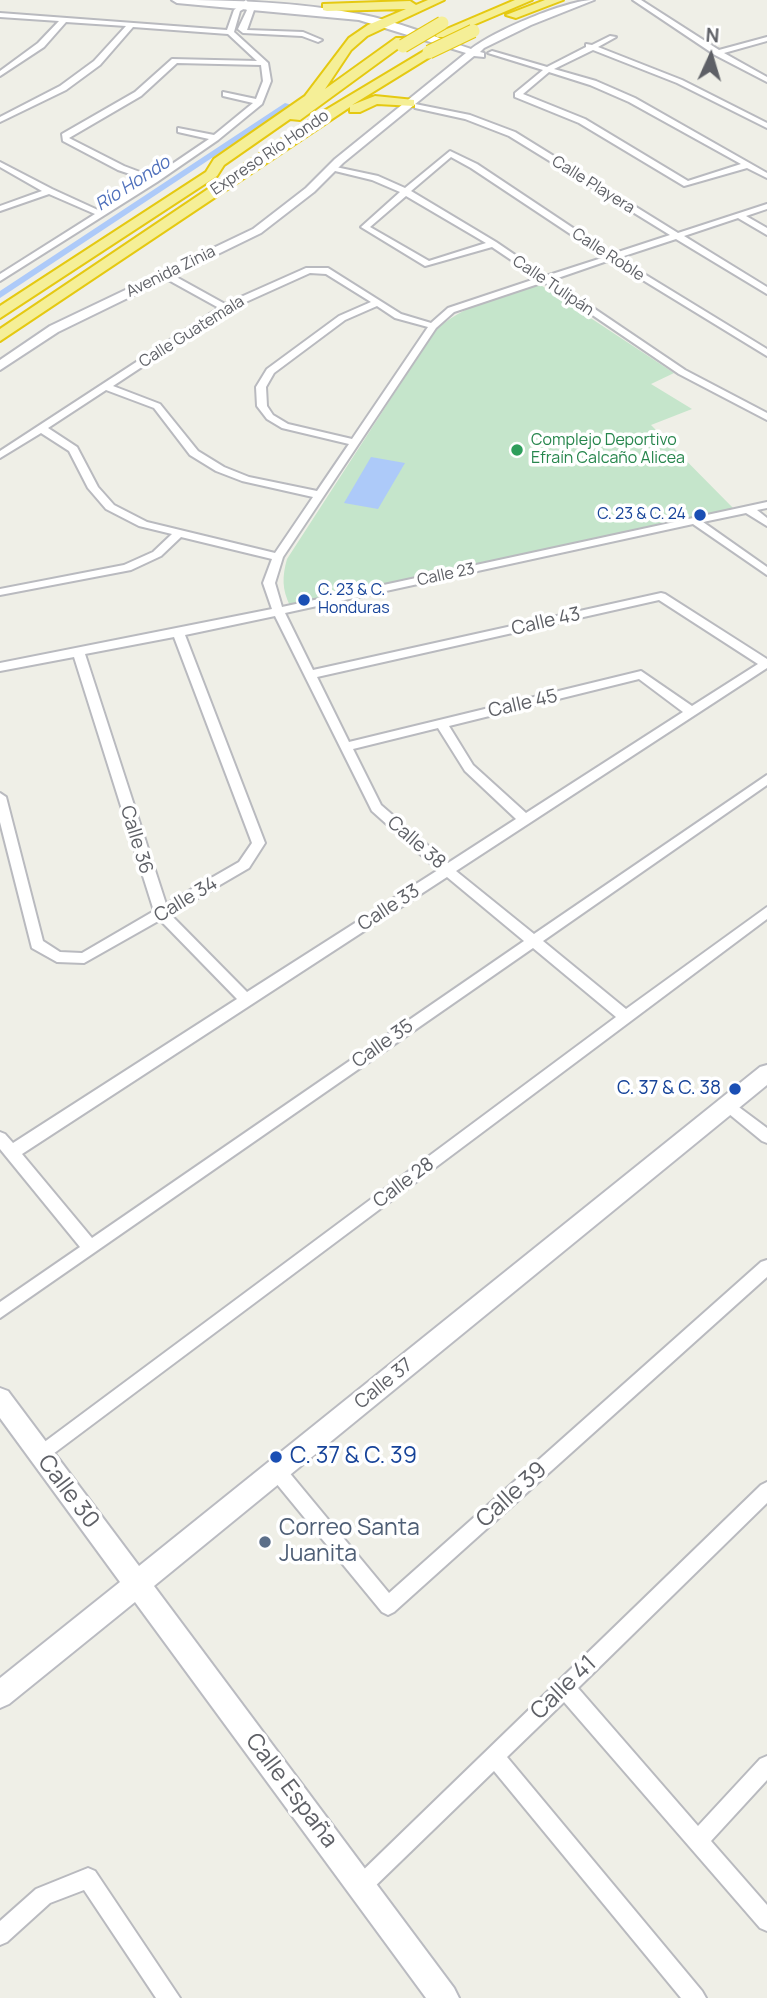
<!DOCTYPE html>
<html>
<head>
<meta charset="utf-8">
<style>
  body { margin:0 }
  #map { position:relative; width:767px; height:1998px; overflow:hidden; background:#efefe7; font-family:Manrope,sans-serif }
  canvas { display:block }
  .north { position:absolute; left:676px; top:21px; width:70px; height:70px; -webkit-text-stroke:5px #fff; paint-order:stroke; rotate:4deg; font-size:19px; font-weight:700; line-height:28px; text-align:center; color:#5e6066 }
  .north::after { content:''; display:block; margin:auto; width:24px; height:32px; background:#5e6066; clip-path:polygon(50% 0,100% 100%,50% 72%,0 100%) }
</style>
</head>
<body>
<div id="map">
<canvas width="767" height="1998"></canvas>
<div class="north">N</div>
</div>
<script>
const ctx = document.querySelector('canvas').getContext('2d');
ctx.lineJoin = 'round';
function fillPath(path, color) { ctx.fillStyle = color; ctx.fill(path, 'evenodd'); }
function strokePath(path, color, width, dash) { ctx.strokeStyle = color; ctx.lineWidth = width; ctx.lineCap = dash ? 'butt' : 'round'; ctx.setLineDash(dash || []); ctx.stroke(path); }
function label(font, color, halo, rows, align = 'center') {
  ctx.font = font + ' Manrope,sans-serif'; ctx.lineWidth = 7; ctx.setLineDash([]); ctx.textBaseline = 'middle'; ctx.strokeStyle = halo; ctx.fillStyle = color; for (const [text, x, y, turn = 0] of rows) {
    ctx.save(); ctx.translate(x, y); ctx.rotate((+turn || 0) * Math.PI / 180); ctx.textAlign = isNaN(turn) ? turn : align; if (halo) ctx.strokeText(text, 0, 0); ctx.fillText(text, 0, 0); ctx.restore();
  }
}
const green = new Path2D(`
  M539,284L674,373L651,384L692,409L651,425L734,509L290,606C282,589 282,577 287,559L434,332C462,304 503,296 539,284Z`);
const water = new Path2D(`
  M371,457L405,463L378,509L344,503Z`);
const canal = new Path2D(`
  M391,0H400L396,2Z
  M285,103L292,105L0,298V291Z`);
const street = new Path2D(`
  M246,0L254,10L247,30L303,32L322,40L318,42L302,36L243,33L238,29L247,10L245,8L240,11L234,32L268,63L271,81L262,104L218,140L157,182L0,281V274L95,214L49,194L0,211V206L42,191L0,167V162L52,189L100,211L148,180L118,170L63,141L62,134L135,92L172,59L257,61L228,34L133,27L100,65L66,90L0,122V117L60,86L94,61L126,26L66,22L44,47L0,76V71L38,43L59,21L0,17V13L227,30L234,10ZM177,63L261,65L263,81L256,99L223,92V96L253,103L214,135L178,128V132L209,139L153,177L124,166L69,138L141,96Z
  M633,0H641L719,50L767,37V41L724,53L767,77V82L715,55Z
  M610,36L616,37L598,47L682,80L767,123V128L677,83L593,50L554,69L596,81L635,98L767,173V178L747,168L684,186L579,123L515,97V93L543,70L488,53L492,51L547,67L586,47V44L592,45ZM549,72L590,85L629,102L741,164L688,181L585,119L523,94Z
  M415,104L470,115L515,132L678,233L767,204V209L746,216L767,228V235L738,218L684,236L767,287V294L676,239L618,258L767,349V356L610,260L552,280L685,370L767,413V420L679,374L544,282L454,312L436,328L283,557L275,583L282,607L767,502V508L757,510L767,518V526L746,513L703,522L767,567V575L693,524L285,613L313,670L661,593L665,594L767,659V668L456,871L534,934L767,775V785L543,941L626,1009L767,907V919L41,1463L35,1461L32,1455L35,1449L616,1017L533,948L0,1318V1302L80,1247L0,1149V1132L5,1134L13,1143L237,999L160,920L84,963L57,962L32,948L0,822V793L6,797L43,941L60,952L82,953L154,911L74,657L0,671V663L272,609L263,583L272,559L181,537L161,556L131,570L0,595V589L124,565L153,552L172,534L139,526L106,509L88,488L69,451L41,433L0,458V451L219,308L163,277V273H169L225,304L306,268H328L401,314L431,323L448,308L538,278L492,247L425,266L361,227L400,192L372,180L331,170V166L378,176L405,188L450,151L477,164L612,254L670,235L509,136L465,119L415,108ZM451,157L471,168L605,257L546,276L496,242L411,191ZM406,196L486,243L429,261L370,227ZM310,273L326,274L371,302L339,316L267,369L256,387L257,406L267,419L282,428L349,444L317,491L249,477L224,467L198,451L160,404L113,386L228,310ZM377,306L395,318L428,327L352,439L288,424L273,415L267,406L266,387L274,373L345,320ZM106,390L154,408L190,455L216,471L242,481L313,497L275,553L147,522L114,505L98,487L77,447L48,428ZM659,600L758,664L692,706L641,671L349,742L317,677ZM275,616L372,811L438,870L247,992L170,914L249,868L265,843L185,635ZM174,637L252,843L239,862L166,904L85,654ZM639,679L683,712L526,813L473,765L449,726ZM438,728L465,771L516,819L448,863L381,805L353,749ZM447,877L524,941L92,1238L22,1154Z
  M728,1099L767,1128V1143L762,1141L723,1109L721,1105L723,1101Z
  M767,1260V1277L394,1612L388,1615L382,1612L271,1477L268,1471L271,1465L277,1462L283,1465L389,1593L761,1262Z
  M767,1482V1503L578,1688L698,1826L760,1759L767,1756V1780L711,1841L767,1905V1931L760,1928L564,1702L507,1757L702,1991L706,1998H681L494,1771L368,1893L361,1896L354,1893L351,1886L354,1879L761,1485Z
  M88,1868L95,1871L180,1998H156L84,1890L50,1903L7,1942L0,1945V1921L36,1889Z`);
const secondary = new Path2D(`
  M172,0C233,0 299,2 359,14C397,21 435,37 471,49C494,31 566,0 594,0L531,25L484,48L480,52L484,53V57L474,56L343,163L314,192L261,233L58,332L0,370V360L50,326L253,229L306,188L335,159L466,53L359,20L177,3Z
  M767,1065V1085L154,1586L454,1988L459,1998H426L135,1602L9,1704L0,1708V1678L120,1582L0,1418V1388L8,1391L139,1566L760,1067Z`);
const highway = new Path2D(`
  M428,0H444L367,36L351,50L325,89L396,38H404V44L300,120L290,119L224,165L217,176L0,318V306L206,172L214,159L305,96L349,38L368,25L406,9L327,11L323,10V4L410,1L416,5Z
  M515,0H532L445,37H437L435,34Z
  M545,0H563L516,18L506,15Z
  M429,48L435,52L433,55L352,105L375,96L414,100V106L377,104L360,112H350V107L0,341V329L324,111Z`);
const highwayBridge = new Path2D(`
  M403,46L442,23
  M429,52L473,31`);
const markers = [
  [517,450,7,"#2e9e5b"],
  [700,515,7,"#1a4fb4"],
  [304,600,7,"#1a4fb4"],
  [735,1089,7,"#1a4fb4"],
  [276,1457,7,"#1a4fb4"],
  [265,1542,7,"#5c6f8a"]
];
const farStreetnames = [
  ["Expreso Río Hondo",270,153,-34],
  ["Calle Playera",593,185,32],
  ["Calle Roble",608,255,33],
  ["Avenida Zinia",171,272,-26],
  ["Calle Tulipán",553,286,34],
  ["Calle Guatemala",192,332,-32],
  ["Calle 23",446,575,-12]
];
const farLeisurenames = [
  ["Complejo Deportivo",531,441],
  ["Efraín Calcaño Alicea",531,459]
];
const farTransitnames = [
  ["C. 23 & C. 24",686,515],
  ["C. 23 & C.",318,591,"left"],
  ["Honduras",318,609,"left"]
];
const farWaternames = [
  ["Río Hondo",133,184,-33]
];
const streetNames = [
  ["Calle 43",546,622,-13],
  ["Calle 45",523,704,-13],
  ["Calle 36",136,840,73],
  ["Calle 38",416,843,41],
  ["Calle 34",186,900,-31],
  ["Calle 33",389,908,-33],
  ["Calle 35",383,1044,-35],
  ["Calle 28",404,1183,-37],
  ["Calle 37",384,1384,-39]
];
const transitNames = [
  ["C. 37 & C. 38",721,1089]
];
const nearTransitnames = [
  ["C. 37 & C. 39",290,1457]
];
const nearStreetnames = [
  ["Calle 30",68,1492,53],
  ["Calle 39",512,1495,-42],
  ["Calle 41",564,1688,-44],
  ["Calle España",291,1791,53]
];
const nearServicenames = [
  ["Correo Santa",279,1529],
  ["Juanita",279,1555]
];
fillPath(green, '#c5e5cb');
fillPath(water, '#adcaf9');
fillPath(canal, '#adcaf9');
strokePath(street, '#b9babf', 4);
strokePath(secondary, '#babbc1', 4);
strokePath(highway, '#e5c911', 4);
fillPath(street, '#fff');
fillPath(secondary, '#fff');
fillPath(highway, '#f5ef97');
strokePath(highwayBridge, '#e5c911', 15, []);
strokePath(highwayBridge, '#f5ef97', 13);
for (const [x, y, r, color] of markers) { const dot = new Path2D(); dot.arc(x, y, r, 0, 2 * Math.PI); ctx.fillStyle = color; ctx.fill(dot); strokePath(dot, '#fff', 2.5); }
label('16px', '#5e6066', '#fff', farStreetnames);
label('16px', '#27864d', '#fff', farLeisurenames, 'left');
label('16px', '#164399', '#fff', farTransitnames, 'right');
label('italic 18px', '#5071bc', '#fff', farWaternames);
label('19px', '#5e6066', '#fff', streetNames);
label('19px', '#164399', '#fff', transitNames, 'right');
label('23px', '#164399', '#fff', nearTransitnames, 'left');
label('23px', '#5e6066', '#fff', nearStreetnames);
label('23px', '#4e5e75', '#fff', nearServicenames, 'left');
</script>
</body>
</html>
